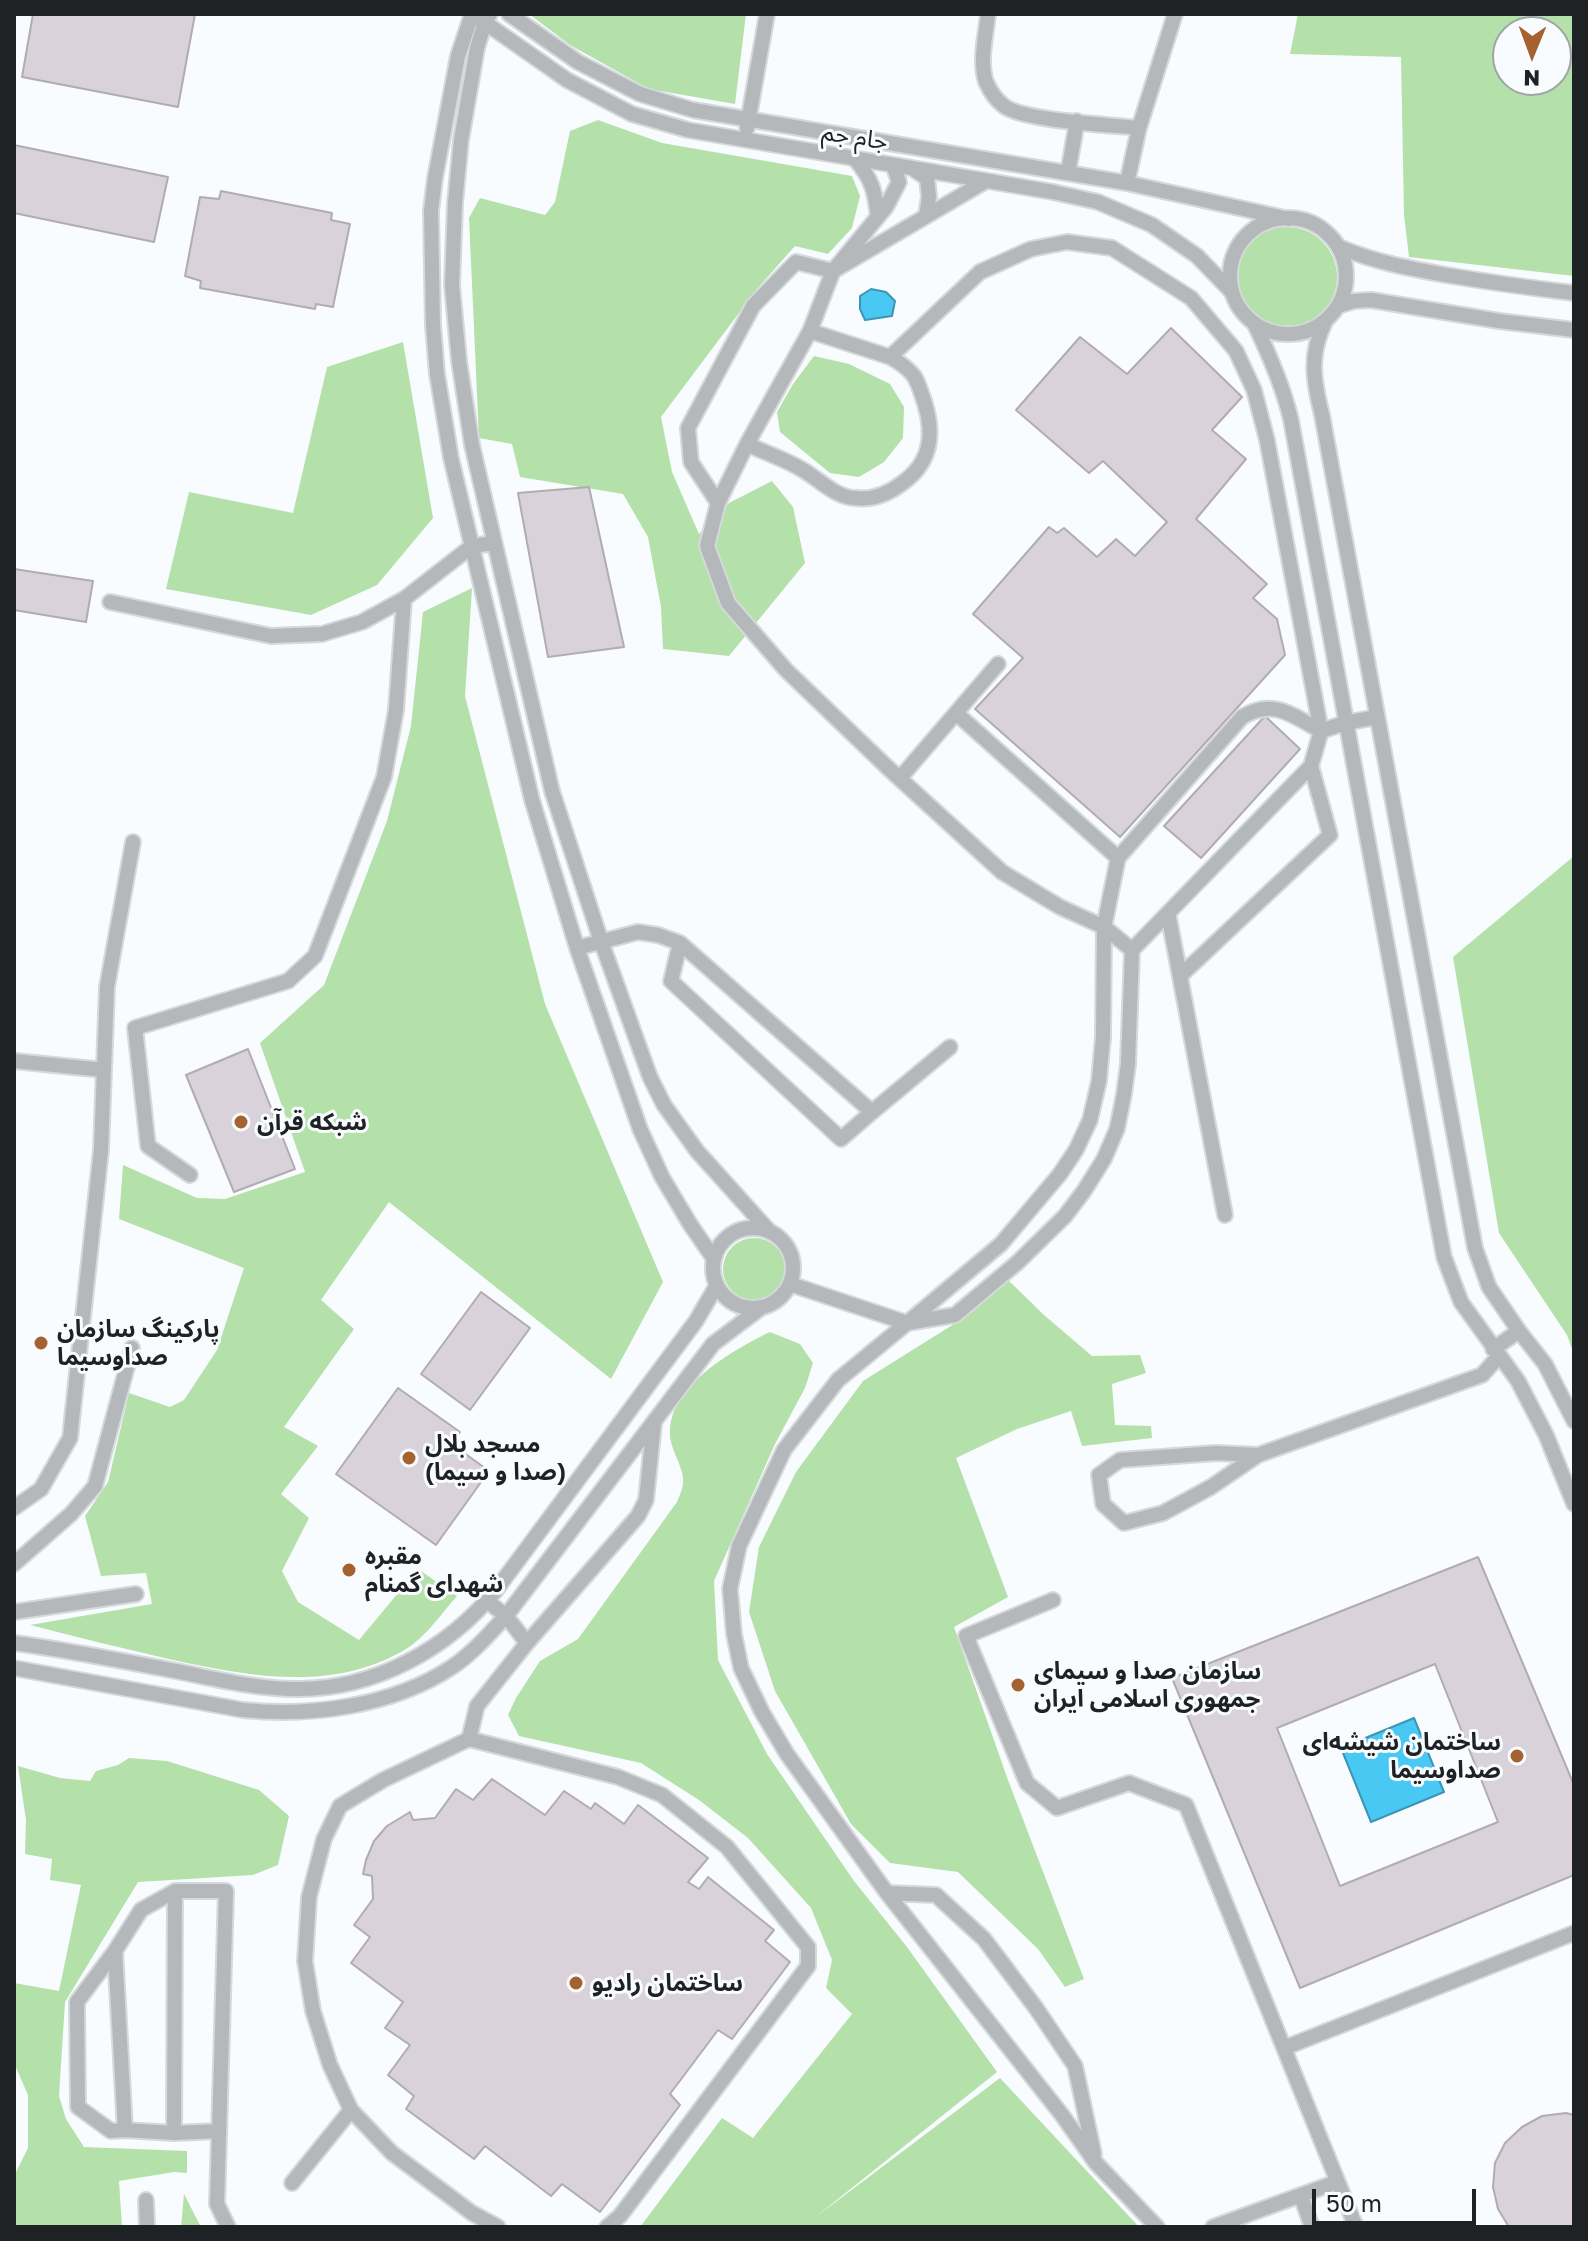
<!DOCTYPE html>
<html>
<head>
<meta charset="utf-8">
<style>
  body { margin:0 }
  #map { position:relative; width:1588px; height:2241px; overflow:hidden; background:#f8fcff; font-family:"Golos Text",sans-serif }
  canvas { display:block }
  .frame { position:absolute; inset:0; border:16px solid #1e2224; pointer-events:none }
  .north { position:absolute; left:1492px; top:16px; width:80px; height:80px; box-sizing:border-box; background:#f8fcff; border:2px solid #a1a5a7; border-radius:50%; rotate:181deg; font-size:22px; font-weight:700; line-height:32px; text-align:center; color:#1e2224 }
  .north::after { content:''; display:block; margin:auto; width:28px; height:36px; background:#a56230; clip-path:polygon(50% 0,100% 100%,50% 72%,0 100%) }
  .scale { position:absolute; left:1312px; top:2189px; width:164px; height:36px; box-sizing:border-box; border:4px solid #1e2224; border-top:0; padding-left:10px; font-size:24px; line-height:28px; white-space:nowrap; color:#1e2224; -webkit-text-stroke:6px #f8fcff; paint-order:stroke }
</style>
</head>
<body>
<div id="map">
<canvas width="1588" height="2241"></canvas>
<div class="frame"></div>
<div class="north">N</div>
<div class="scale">50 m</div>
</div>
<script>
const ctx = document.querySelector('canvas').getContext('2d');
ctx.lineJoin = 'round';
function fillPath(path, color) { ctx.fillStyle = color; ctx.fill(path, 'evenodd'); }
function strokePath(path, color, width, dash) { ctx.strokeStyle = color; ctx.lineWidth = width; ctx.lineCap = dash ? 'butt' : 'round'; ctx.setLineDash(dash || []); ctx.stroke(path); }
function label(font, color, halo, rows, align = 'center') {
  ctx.font = font + ' "Golos Text","Noto Sans Arabic",sans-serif'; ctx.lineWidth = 6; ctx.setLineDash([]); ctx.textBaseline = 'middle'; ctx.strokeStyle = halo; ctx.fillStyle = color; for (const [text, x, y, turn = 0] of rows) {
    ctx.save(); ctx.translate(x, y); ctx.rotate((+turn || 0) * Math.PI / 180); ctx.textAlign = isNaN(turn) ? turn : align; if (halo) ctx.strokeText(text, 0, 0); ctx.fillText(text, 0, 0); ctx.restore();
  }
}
const green = new Path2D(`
  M529,14H746L735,104L649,89L570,45Z
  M1298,14H1574V276L1409,257L1404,215L1401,57L1290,54ZM1508,32H1556V80H1508Z
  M598,120L662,143L852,176L860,196L852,228L828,254L795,246L757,289L661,417L672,472L699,534L729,503L772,481L793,507L805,563L729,656L663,649L661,607L648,537L623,494L520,477L512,444L479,438L469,218L480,198L545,215L555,202L570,131Z
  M1237 277a50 50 0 1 1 100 0a50 50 0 1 1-100 0Z
  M403,342L433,518L377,585L311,615L166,589L189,492L293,513L327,367Z
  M814,356L849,364L890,384L904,407L903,438L884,462L859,477L830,473L780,432L777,412L793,384Z
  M472,588L465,696L545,1004L663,1282L611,1379L389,1202L321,1300L354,1329L284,1427L318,1446L281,1494L309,1518L282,1571L298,1602L359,1640L418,1569L457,1596C440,1615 424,1640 401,1652C329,1692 249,1676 173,1660C125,1649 77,1637 30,1625L152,1604L146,1573L101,1576L85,1516L108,1482L129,1393L170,1407L184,1400L217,1350L244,1268L119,1219L123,1165L197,1198L225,1199L305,1172L260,1043L324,985L387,821L411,726L423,612Z
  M1574,856V1354L1567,1335L1499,1233L1453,957Z
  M723 1269a31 31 0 1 1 62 0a31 31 0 1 1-62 0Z
  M1007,1279L1044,1315L1092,1356L1140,1355L1146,1373L1112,1384L1115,1425L1151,1426L1152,1438L1082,1446L1071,1411L1017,1429L956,1458L1008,1597L954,1627L1008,1780L1084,1979L1065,1987L1038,1949L958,1872L890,1863L851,1824L775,1691L749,1612L759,1547L796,1472L863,1381L970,1314Z
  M770,1332L800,1344L813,1363L805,1388L775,1444L714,1581L718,1660L767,1754L854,1881L907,1947L997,2072L813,2219L1000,2078L1139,2227H640L722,2118L753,2138L852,2014L826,1988L832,1960L811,1908L748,1838L699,1800L641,1763L519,1736L508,1715L516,1698L540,1661L578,1639L677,1502C679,1497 682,1490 683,1484C685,1471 674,1455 671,1442C661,1390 731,1351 770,1332Z
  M129,1758L167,1761L259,1790L289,1816L278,1865L253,1875L138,1882L65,2002L59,2096L66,2119L84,2147L187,2151V2173L174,2172L119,2181L122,2227H14V2176L28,2148V2095L14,2063V1983L59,1991L81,1885L50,1880L52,1859L25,1854L26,1820L18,1766L60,1778L90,1781L96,1771L118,1765Z
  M184,2194L201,2227H181Z`);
const water = new Path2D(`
  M871,289L886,292L895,301L892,316L865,320L860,309V296Z
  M1414,1718L1444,1792L1371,1822L1341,1748Z`);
const building = new Path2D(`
  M33,14H195L178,107L22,77Z
  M14,145L168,177L154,242L14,213Z
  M221,191L332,213L331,220L350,224L333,307L316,304L315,309L200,288L201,281L185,276L200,197L219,199Z
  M1171,328L1242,397L1212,430L1246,459L1196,519L1267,584L1253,598L1277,619L1285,655L1120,837L975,709L1023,658L973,614L1049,527L1057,533L1064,528L1097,557L1116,539L1135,556L1167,522L1103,461L1089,473L1016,410L1080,337L1127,374Z
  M589,487L624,647L548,657L518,493Z
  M14,569L93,581L86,622L14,610Z
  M1265,716L1300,749L1201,858L1164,826Z
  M248,1049L295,1169L234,1192L186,1075Z
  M481,1292L530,1328L470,1410L421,1374Z
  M398,1388L460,1432L452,1444L489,1471L436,1545L336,1474Z
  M1478,1557L1574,1785V1875L1300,1988L1172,1678ZM1435,1664L1498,1822L1340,1886L1277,1728Z
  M492,1779L545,1815L564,1791L591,1809L595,1803L624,1824L638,1805L708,1858L688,1882L699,1889L708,1877L774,1930L765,1941L790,1962L732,2039L718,2030L670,2094L680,2105L600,2212L562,2184L551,2196L485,2146L474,2159L406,2109L414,2096L388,2075L410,2045L385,2028L403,2002L351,1963L370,1937L354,1925L373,1899L372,1876L363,1874L366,1860L374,1841L387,1826L410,1812L413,1820L435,1818L456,1789L473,1800Z
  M1566,2113L1574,2115V2227H1509L1498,2209L1493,2187L1495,2163L1505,2143L1522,2127L1542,2116Z`);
const service = new Path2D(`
  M472,14L458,56L435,178L431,211L433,325L437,374L451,458L532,800L577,948L640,1129L662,1177L690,1224L714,1259
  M490,14L485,22L477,48L461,140L455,203L452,285L459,361L472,445L552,791L601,941L650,1077L664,1105L697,1151L769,1231
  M509,14L578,62L640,94L693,110L1127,183L1289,219
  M988,14C986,35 979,61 986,82C990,91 996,100 1004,106C1024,121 1111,125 1139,128L1127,183
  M477,17L567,80L632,114L688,130L1053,192L1098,202L1152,225L1197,256L1231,291
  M747,128L767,14
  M1139,128L1175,14
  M855,159C872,179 875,191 878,217
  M893,165L899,182L886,207L833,271L810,331L747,444C765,453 785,459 803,470C820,480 835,497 855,498C872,500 888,494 901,484C930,464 935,437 925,404C922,395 919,384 914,376C907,367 899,362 890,357L980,272L1031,249L1067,242L1112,248L1191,298L1236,351L1254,390L1267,440L1321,731L1311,766L1132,950L1128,1064L1124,1094L1117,1129L1104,1159L1084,1191L1065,1216L1018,1262L955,1315L907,1323L838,1380L784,1450L739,1546L730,1589L734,1634L741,1668L762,1712L787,1754L887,1893L1062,2115L1096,2163L1157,2227
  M916,171L927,178L929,197L926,216
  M1068,173L1077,121
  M1230 276a58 58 0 1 1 116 0a58 58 0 1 1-116 0Z
  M1339,247C1375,262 1407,268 1446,275C1488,282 1531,288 1574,293
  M1338,306L1354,301L1371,300L1499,321L1574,330
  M1325,322C1309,355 1313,379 1322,415L1475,1248L1489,1287L1519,1331L1545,1364L1574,1421
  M1255,325C1270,356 1283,386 1291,420L1444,1257L1461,1302L1518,1381L1546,1435L1574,1504
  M810,331L890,357
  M747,444L718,503L707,546L728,603L786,670L887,767L1002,872L1060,907L1104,927L1132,950
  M718,503L691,462L688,428L753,306L796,262L833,271L986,181
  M110,602L271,636L322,634L362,622L404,599L472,546L494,543
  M956,713L1118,858
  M900,778L998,664
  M1168,913L1225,1215
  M680,943L671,981L841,1139L872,1112
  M577,948L638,932L658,935L680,943L872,1112L950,1047
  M1180,976L1330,835L1311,766
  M14,1061L104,1070
  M190,1175L148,1146L135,1028L288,981L315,956L384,777L396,710L404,599
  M713 1268a40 40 0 1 1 80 0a40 40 0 1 1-80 0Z
  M790,1284L907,1323L1001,1244L1060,1174L1076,1150L1090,1120L1099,1081L1103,1037L1104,927L1118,858L1242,717C1273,698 1292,715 1321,731L1345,723L1377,717
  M1493,1349L1519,1331
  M1258,1455L1211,1487L1163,1513L1124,1523L1103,1504L1099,1475L1120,1460L1216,1453L1258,1455L1482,1375L1499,1356
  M14,1508L41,1489L70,1438L101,1150L107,987L133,842
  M14,1564L71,1514L95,1486L132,1348
  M1053,1600L966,1636L1027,1783L1057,1808L1129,1783L1186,1805L1356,2227
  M14,1612L136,1594
  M14,1643C68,1650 122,1661 176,1671C216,1679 256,1689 296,1689C374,1690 448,1649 496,1590L696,1321L717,1285
  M527,1643L638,1516L646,1500L654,1423
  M14,1668L243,1710C312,1717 393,1706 452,1667C473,1653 489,1634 506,1616L713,1344L762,1307
  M469,1739L477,1706L527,1643L506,1616L487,1601
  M887,1893L936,1895L984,1939L1036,2008L1075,2066L1094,2154
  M115,1951L77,2002L78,2107L111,2131L125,2130
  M1284,2048L1574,1933
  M219,2131L174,2133L175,1891H226L217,2204L228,2227
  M174,2133L125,2130L115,1951L141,1910L175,1891
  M292,2183L351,2110
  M1301,2196L1312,2227
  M146,2200L147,2227
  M498,2227L472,2213L392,2153L351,2110L330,2065L313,2011L305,1961L309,1897L324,1839L340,1806L383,1780L469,1739L618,1777L662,1795L727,1847L808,1947V1966L620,2216L607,2227
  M1213,2227L1337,2182`);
const markers = [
  [241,1122,8,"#a56230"],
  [41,1343,8,"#a56230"],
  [409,1458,8,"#a56230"],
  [349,1570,8,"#a56230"],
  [1018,1685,8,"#a56230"],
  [1517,1756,8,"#a56230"],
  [576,1983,8,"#a56230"]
];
const streetNames = [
  ["جام جم",855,137,9]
];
const poiNames = [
  ["شبکه قرآن",257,1122],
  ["پارکینگ سازمان",57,1329],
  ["صداوسیما",57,1357],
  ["مسجد بلال",425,1444],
  ["(صدا و سیما)",425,1472],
  ["مقبره",365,1556],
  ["شهدای گمنام",365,1584],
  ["سازمان صدا و سیمای",1034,1671],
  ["جمهوری اسلامی ایران",1034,1699],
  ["ساختمان شیشه‌ای",1501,1742,"right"],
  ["صداوسیما",1501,1770,"right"],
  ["ساختمان رادیو",592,1983]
];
fillPath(green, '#b4e0aa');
fillPath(water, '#48c8f3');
strokePath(water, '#3b96b5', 2);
fillPath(building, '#dad2da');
strokePath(building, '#b3abb2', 2);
strokePath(service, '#d5d9dc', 18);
strokePath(service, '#b4b8bb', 14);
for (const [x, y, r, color] of markers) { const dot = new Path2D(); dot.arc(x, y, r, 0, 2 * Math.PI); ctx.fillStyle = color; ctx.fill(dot); strokePath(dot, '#f8fcff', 3); }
label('24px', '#1e2224', '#f8fcff', streetNames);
label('bold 24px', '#1e2224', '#f8fcff', poiNames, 'left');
</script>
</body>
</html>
